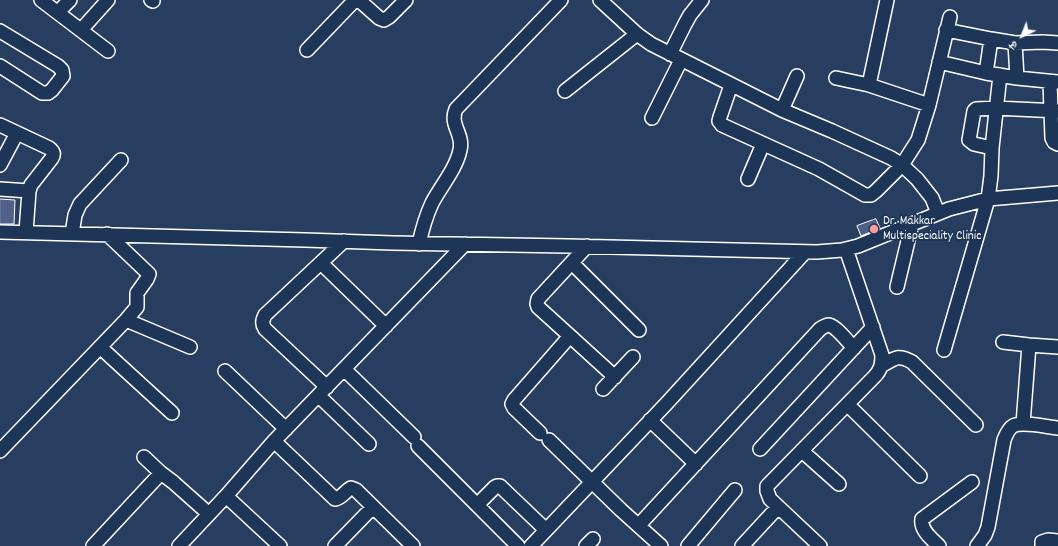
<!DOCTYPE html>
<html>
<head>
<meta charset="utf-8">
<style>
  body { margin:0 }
  #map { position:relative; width:1058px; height:546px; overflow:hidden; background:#273e61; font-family:Dekko,"Playpen Sans Deva",sans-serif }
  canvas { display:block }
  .north { position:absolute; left:1002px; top:16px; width:40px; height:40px; -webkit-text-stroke:3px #1d3557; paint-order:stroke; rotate:223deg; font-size:11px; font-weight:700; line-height:16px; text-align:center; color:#fff }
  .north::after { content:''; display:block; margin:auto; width:14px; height:18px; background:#fff; clip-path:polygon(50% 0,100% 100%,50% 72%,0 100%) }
</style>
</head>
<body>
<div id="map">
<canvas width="1058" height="546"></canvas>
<div class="north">उ</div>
</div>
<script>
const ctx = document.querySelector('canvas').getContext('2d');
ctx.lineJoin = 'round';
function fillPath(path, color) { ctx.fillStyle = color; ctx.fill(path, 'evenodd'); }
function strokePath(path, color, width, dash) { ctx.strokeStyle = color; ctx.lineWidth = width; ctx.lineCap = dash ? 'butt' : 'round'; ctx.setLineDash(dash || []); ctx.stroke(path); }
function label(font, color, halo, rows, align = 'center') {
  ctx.font = font + ' Dekko,sans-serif'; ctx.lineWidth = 3.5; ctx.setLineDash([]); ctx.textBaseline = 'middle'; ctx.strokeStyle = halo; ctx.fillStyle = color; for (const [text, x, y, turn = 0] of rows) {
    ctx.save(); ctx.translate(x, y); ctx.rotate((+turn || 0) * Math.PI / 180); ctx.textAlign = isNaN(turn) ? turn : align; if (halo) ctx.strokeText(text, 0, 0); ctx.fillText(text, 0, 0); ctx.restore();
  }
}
const building = new Path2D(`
  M0,199L15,200L14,224H0Z
  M876,219L880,228L861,236L857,226Z`);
const minor = new Path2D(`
  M41,0L108,51
  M151,0L153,1
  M600,0L637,34L651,44L782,110L832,131L891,158L902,165L917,179L932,198L938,213
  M58,12L70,0
  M81,30L108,0
  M946,30L991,39
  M0,31L58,66L62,70L63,76L52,90L48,93H42L0,66
  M1015,43L1017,78
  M1058,43L1043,42L1015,43L991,39L986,73L1017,78L1058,82
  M307,50L355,0L361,2L379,18L384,20L389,17L406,0
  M670,54L685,24L690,15L702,0
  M939,62L986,73
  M836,78L869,85L929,105
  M1050,82L1052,138L1054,142L1058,144
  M731,85L720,117L719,121L722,125L819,169L865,195H871L876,191L902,165L918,140L929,105L950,17
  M869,85L887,0
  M565,91L637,34
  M782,110L797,76
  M652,118L681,60
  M0,125L49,148C53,151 55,153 52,158L31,185L29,191L26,232
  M992,148L974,144L969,140L974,111L976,109L996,108L1058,111
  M0,165L17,133
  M748,179L763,144
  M0,189L29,191
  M0,232L305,240L393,243L568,246L817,252L842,250L858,246L949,209L988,199L1058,193
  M72,234L75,215L80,204L121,160
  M107,234L149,274L147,279L137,293V307L126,320L190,347
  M419,244C422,230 426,216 432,203C441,186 456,169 460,150C464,134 449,125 456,109L561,0
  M321,263L386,326
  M572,263L639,330
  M897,287L912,224
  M570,336L615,377
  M1003,342L1029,345L1058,347
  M100,347L172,413
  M944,350L988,199L991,176L992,148L1000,75
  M881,366C895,358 898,354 912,362L976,425
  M344,369L414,437
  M225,371L286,429
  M327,387L265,329C262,324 262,321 265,315L344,241
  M603,389L633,357
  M319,396L369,444
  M848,405L920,476
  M650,420L696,464
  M1023,424L1029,345
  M540,433L514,408L512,404L514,400L570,336L538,307L537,304L538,299L587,246
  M549,440L621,510L661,546
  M274,441L335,499C342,498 345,491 351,488L356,490L413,546
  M418,446L518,546
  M760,449L873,327
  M0,451L126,320
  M802,451L839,484
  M144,457L161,473
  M477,505L495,487L497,486H500L546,530
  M639,525L820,329C823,327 826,325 829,325C837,327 848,342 854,348
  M93,546L161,473L173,482L209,514
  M179,546L226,496
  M280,546L226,496L274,441L465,244
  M335,546L373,507
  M531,546L666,404L805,252
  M586,546L593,539
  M688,546L735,490
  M742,546L778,507
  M820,546L770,499L767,491V486L874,377C881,370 882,364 882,355L846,249
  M939,546C932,539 920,530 922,519L972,482
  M977,546L985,535L988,527L1004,440C1006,435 1008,429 1013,426C1022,421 1047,427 1058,428
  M1042,546V542L1048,540L1058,541`);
const markers = [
  [874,229,5,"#ff9aa2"]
];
const poiNames = [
  ["Dr. Makkar",883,222],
  ["Multispeciality Clinic",883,237]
];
fillPath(building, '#506087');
strokePath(building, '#fff', 1);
strokePath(minor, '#fff', 16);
strokePath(minor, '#1d3557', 13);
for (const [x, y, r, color] of markers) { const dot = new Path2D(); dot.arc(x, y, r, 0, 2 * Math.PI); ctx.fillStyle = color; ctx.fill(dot); strokePath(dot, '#1d3557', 1.5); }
label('13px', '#fff', '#1d3557', poiNames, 'left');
</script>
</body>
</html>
